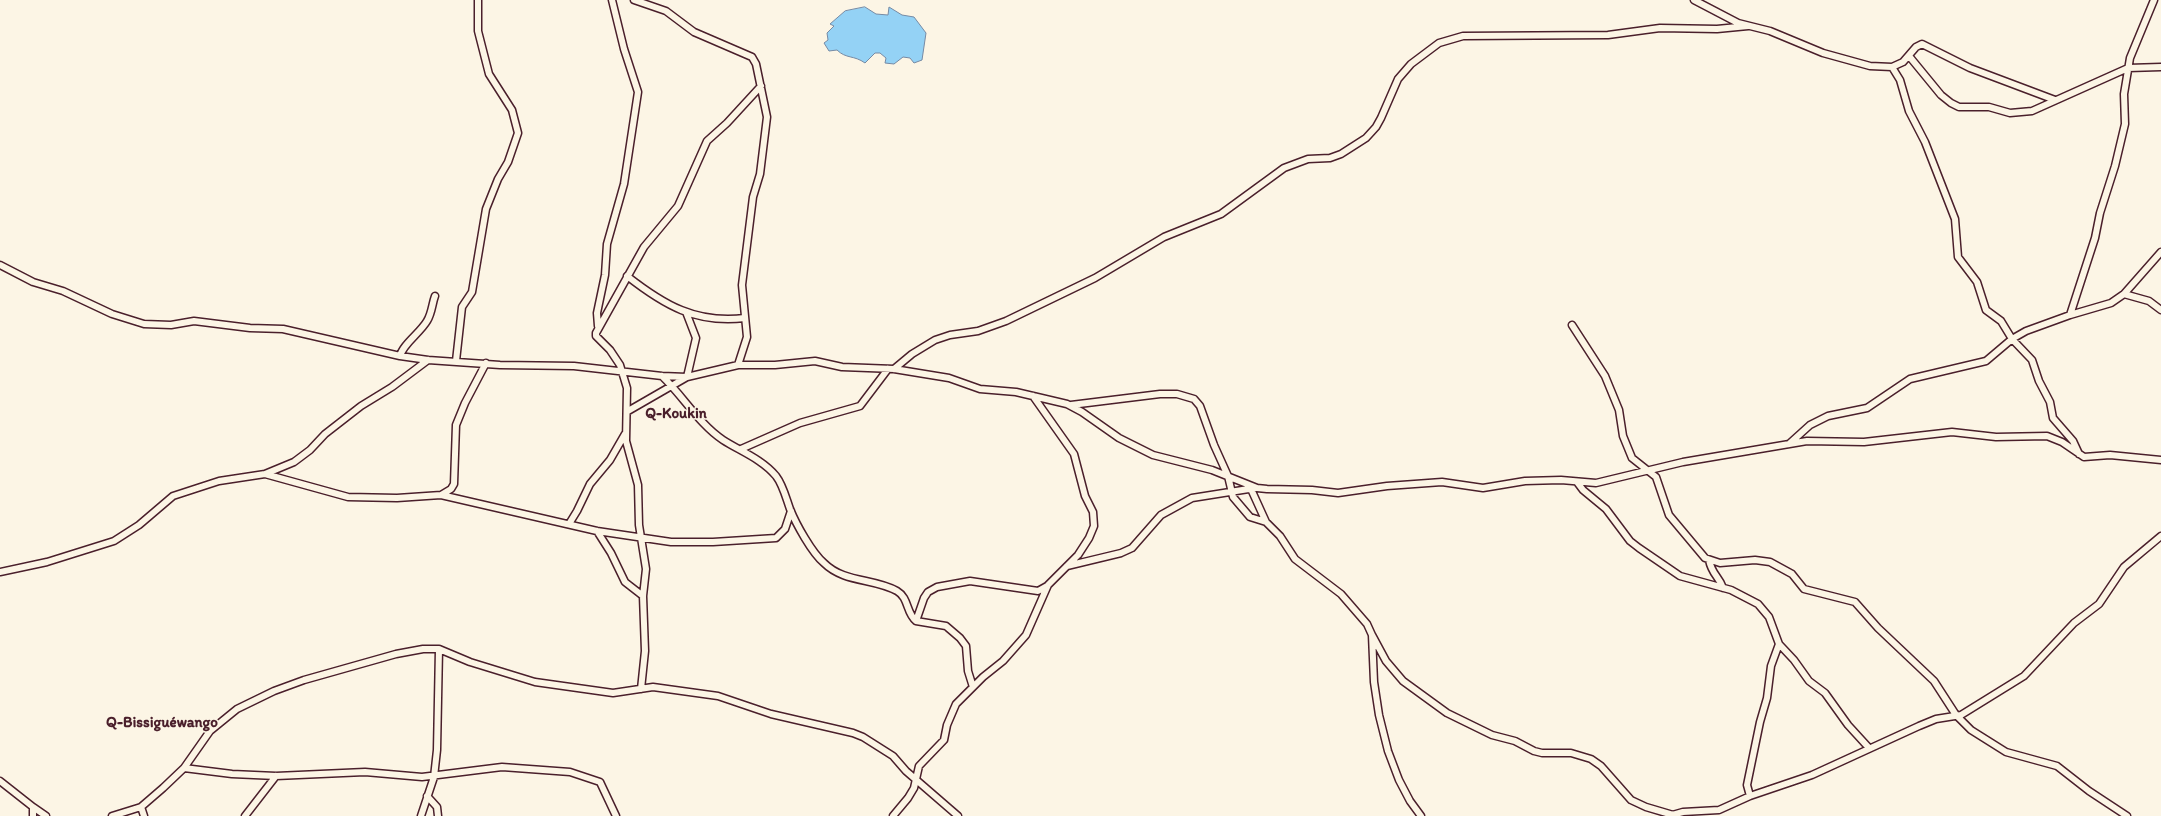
<!DOCTYPE html>
<html>
<head>
<meta charset="utf-8">
<style>
  body { margin:0 }
  canvas { display:block; background:#fcf5e5 }
</style>
</head>
<body>
<canvas width="2161" height="816"></canvas>
<script>
const ctx = document.querySelector('canvas').getContext('2d');
ctx.lineJoin = 'round';
function fillPath(path, color) { ctx.fillStyle = color; ctx.fill(path, 'evenodd'); }
function strokePath(path, color, width, dash) { ctx.strokeStyle = color; ctx.lineWidth = width; ctx.lineCap = dash ? 'butt' : 'round'; ctx.setLineDash(dash || []); ctx.stroke(path); }
function label(font, color, halo, rows, align = 'center') {
  ctx.font = font + ' Itim,sans-serif'; ctx.lineWidth = 3; ctx.setLineDash([]); ctx.textBaseline = 'middle'; ctx.strokeStyle = halo; ctx.fillStyle = color; for (const [text, x, y, turn = 0] of rows) {
    ctx.save(); ctx.translate(x, y); ctx.rotate((+turn || 0) * Math.PI / 180); ctx.textAlign = isNaN(turn) ? turn : align; if (halo) ctx.strokeText(text, 0, 0); ctx.fillText(text, 0, 0); ctx.restore();
  }
}
const water = new Path2D(`
  M865,7L876,14L888,15L889,7L902,15L914,17L926,33L922,60L914,63L910,58L903,57L894,64L885,63L886,58L880,53H875L865,63C854,55 846,59 837,50L829,51L824,43L828,40L827,33L834,26L830,24L845,11Z`);
const street = new Path2D(`
  M634,0L666,11L694,32L752,57L756,64L767,117L760,174L753,197L742,285L747,337L738,365
  M1694,0L1738,23L1770,31L1823,53L1870,66L1892,67
  M1909,56L1941,95L1951,103L1959,107H1989L2010,113L2032,111L2128,68L2161,67
  M2055,100L1970,68L1922,44L1916,47L1903,62L1892,67L1900,80L1909,111L1925,142L1955,219L1958,257L1977,282L1986,310L2001,321L2012,339L2032,360L2039,381L2050,402L2053,418L2073,441L2079,454
  M0,265L33,282L63,291L112,314L144,324L171,325L194,321L250,328L283,329L400,356L428,360L500,365L574,366L662,376L687,377L738,365H775L815,361L842,367L894,369L949,378L980,389L1016,392L1067,404L1082,412L1119,438L1153,455L1212,470L1257,488L1267,489L1312,490L1338,493L1387,486L1442,482L1483,488L1525,481L1561,480L1596,483L1683,462L1807,441L1864,442L1952,432L1996,437L2047,436L2062,442L2084,457L2110,455L2161,460
  M627,276C664,305 696,324 745,318
  M2124,294L2149,301L2161,310
  M2070,315L2095,238L2100,213L2115,166L2125,124L2124,94L2130,58L2154,0
  M1572,325L1605,376L1619,410L1623,436L1632,458L1656,477L1669,515L1705,558L1720,563L1755,560L1770,562L1792,574L1804,589L1855,602L1878,628L1934,681L1956,715L1971,730L2006,752L2057,766L2089,791L2127,816
  M598,326L597,313L605,275L607,244L624,184L638,92L624,49L612,0
  M400,356C403,344 420,333 427,321C432,313 432,304 435,296
  M456,361L462,307L472,292L486,209L498,179L508,162L518,133L512,110L489,74L478,31V0
  M894,369L912,354L935,340L950,335L978,331L1006,321L1095,278L1164,237L1221,214L1284,168L1308,159L1330,158L1341,154L1366,138L1376,127L1381,118L1398,79L1411,64L1439,43L1463,36L1608,35L1660,28L1717,29L1748,26
  M662,376C683,396 699,424 723,440C740,451 762,459 776,476C783,485 786,498 790,509C796,524 812,553 824,563C844,583 874,578 897,591C909,598 906,613 916,621L946,626L960,638L966,646L968,671L973,687
  M1071,405L1160,394H1177L1194,399L1200,406L1214,445L1228,476L1233,497L1250,517L1266,522
  M628,411L687,377L696,338L686,312
  M1789,444L1810,425L1828,416L1867,408L1910,379L1986,361L2012,339L2026,331L2070,315L2111,303L2124,294L2161,252
  M741,449L800,423L860,406L888,369
  M265,474L348,497L397,498L441,495L597,531L671,542H713L776,538L785,529L791,511
  M1577,482L1583,490L1606,509L1630,541L1639,548L1680,576L1731,590L1758,604L1769,617L1779,644L1794,660L1809,681L1825,693L1848,725L1869,748
  M1251,489L1266,522L1280,536L1295,559L1341,594L1367,624L1372,635L1374,682L1379,715L1388,751L1399,780L1410,801L1421,816
  M441,495L451,489L454,484L456,425L465,403L486,363
  M569,524L577,511L590,484L610,460L625,434
  M597,531L611,553L625,582L643,596
  M1709,560C1712,575 1719,576 1723,588
  M1067,566L1121,553L1132,548L1161,515L1192,498L1255,488
  M0,572L47,562L114,541L139,525L173,496L219,481L265,474L294,462L310,450L325,434L361,406L392,387L428,360
  M916,621L924,598L928,592L937,587L970,581L1038,591L1047,586
  M1372,635L1386,661L1403,681L1447,713L1492,735L1515,741L1534,751L1542,753H1571L1591,759L1601,766L1631,800L1646,807L1673,815
  M641,689L645,651L643,596L646,569L639,525L638,485L626,441L627,388L620,365L610,350L596,336V333L644,247L678,206L707,141L727,123L761,86
  M184,768L232,774L276,776L365,772L422,777L502,767L570,772L600,782L616,816
  M0,781L33,807V816
  M427,796L437,807L438,816
  M1750,796L1747,785L1760,722L1767,698L1771,666L1779,644
  M33,807L46,816
  M141,807L144,816
  M112,816L141,807L163,788L184,768L210,731L237,709L274,691L304,680L396,654L423,649H439L470,662L535,682L613,693L653,687L718,696L771,714L853,733L863,737L893,756L906,771L958,816
  M245,816L276,776
  M421,816L434,777L437,750L439,649
  M893,816L908,798L914,788L919,766L944,740L947,725L956,704L983,677L1003,661L1026,635L1048,585L1078,555L1089,538L1094,526L1093,512L1085,496L1074,454L1033,396
  M1669,816L1683,812L1719,810L1750,796L1812,775L1919,726L1936,719L1961,715L2024,676L2074,623L2099,604L2124,567L2161,536`);
const quarterNames = [
  ["Q-Koukin",676,414],
  ["Q-Bissiguéwango",162,723]
];
fillPath(water, '#94d2f5');
strokePath(water, '#768aa4', 1);
strokePath(street, '#4a1f2b', 9);
strokePath(street, '#fcf5e5', 6);
label('bold 15px', '#4a1f2b', '#fcf5e5', quarterNames);
</script>
</body>
</html>
